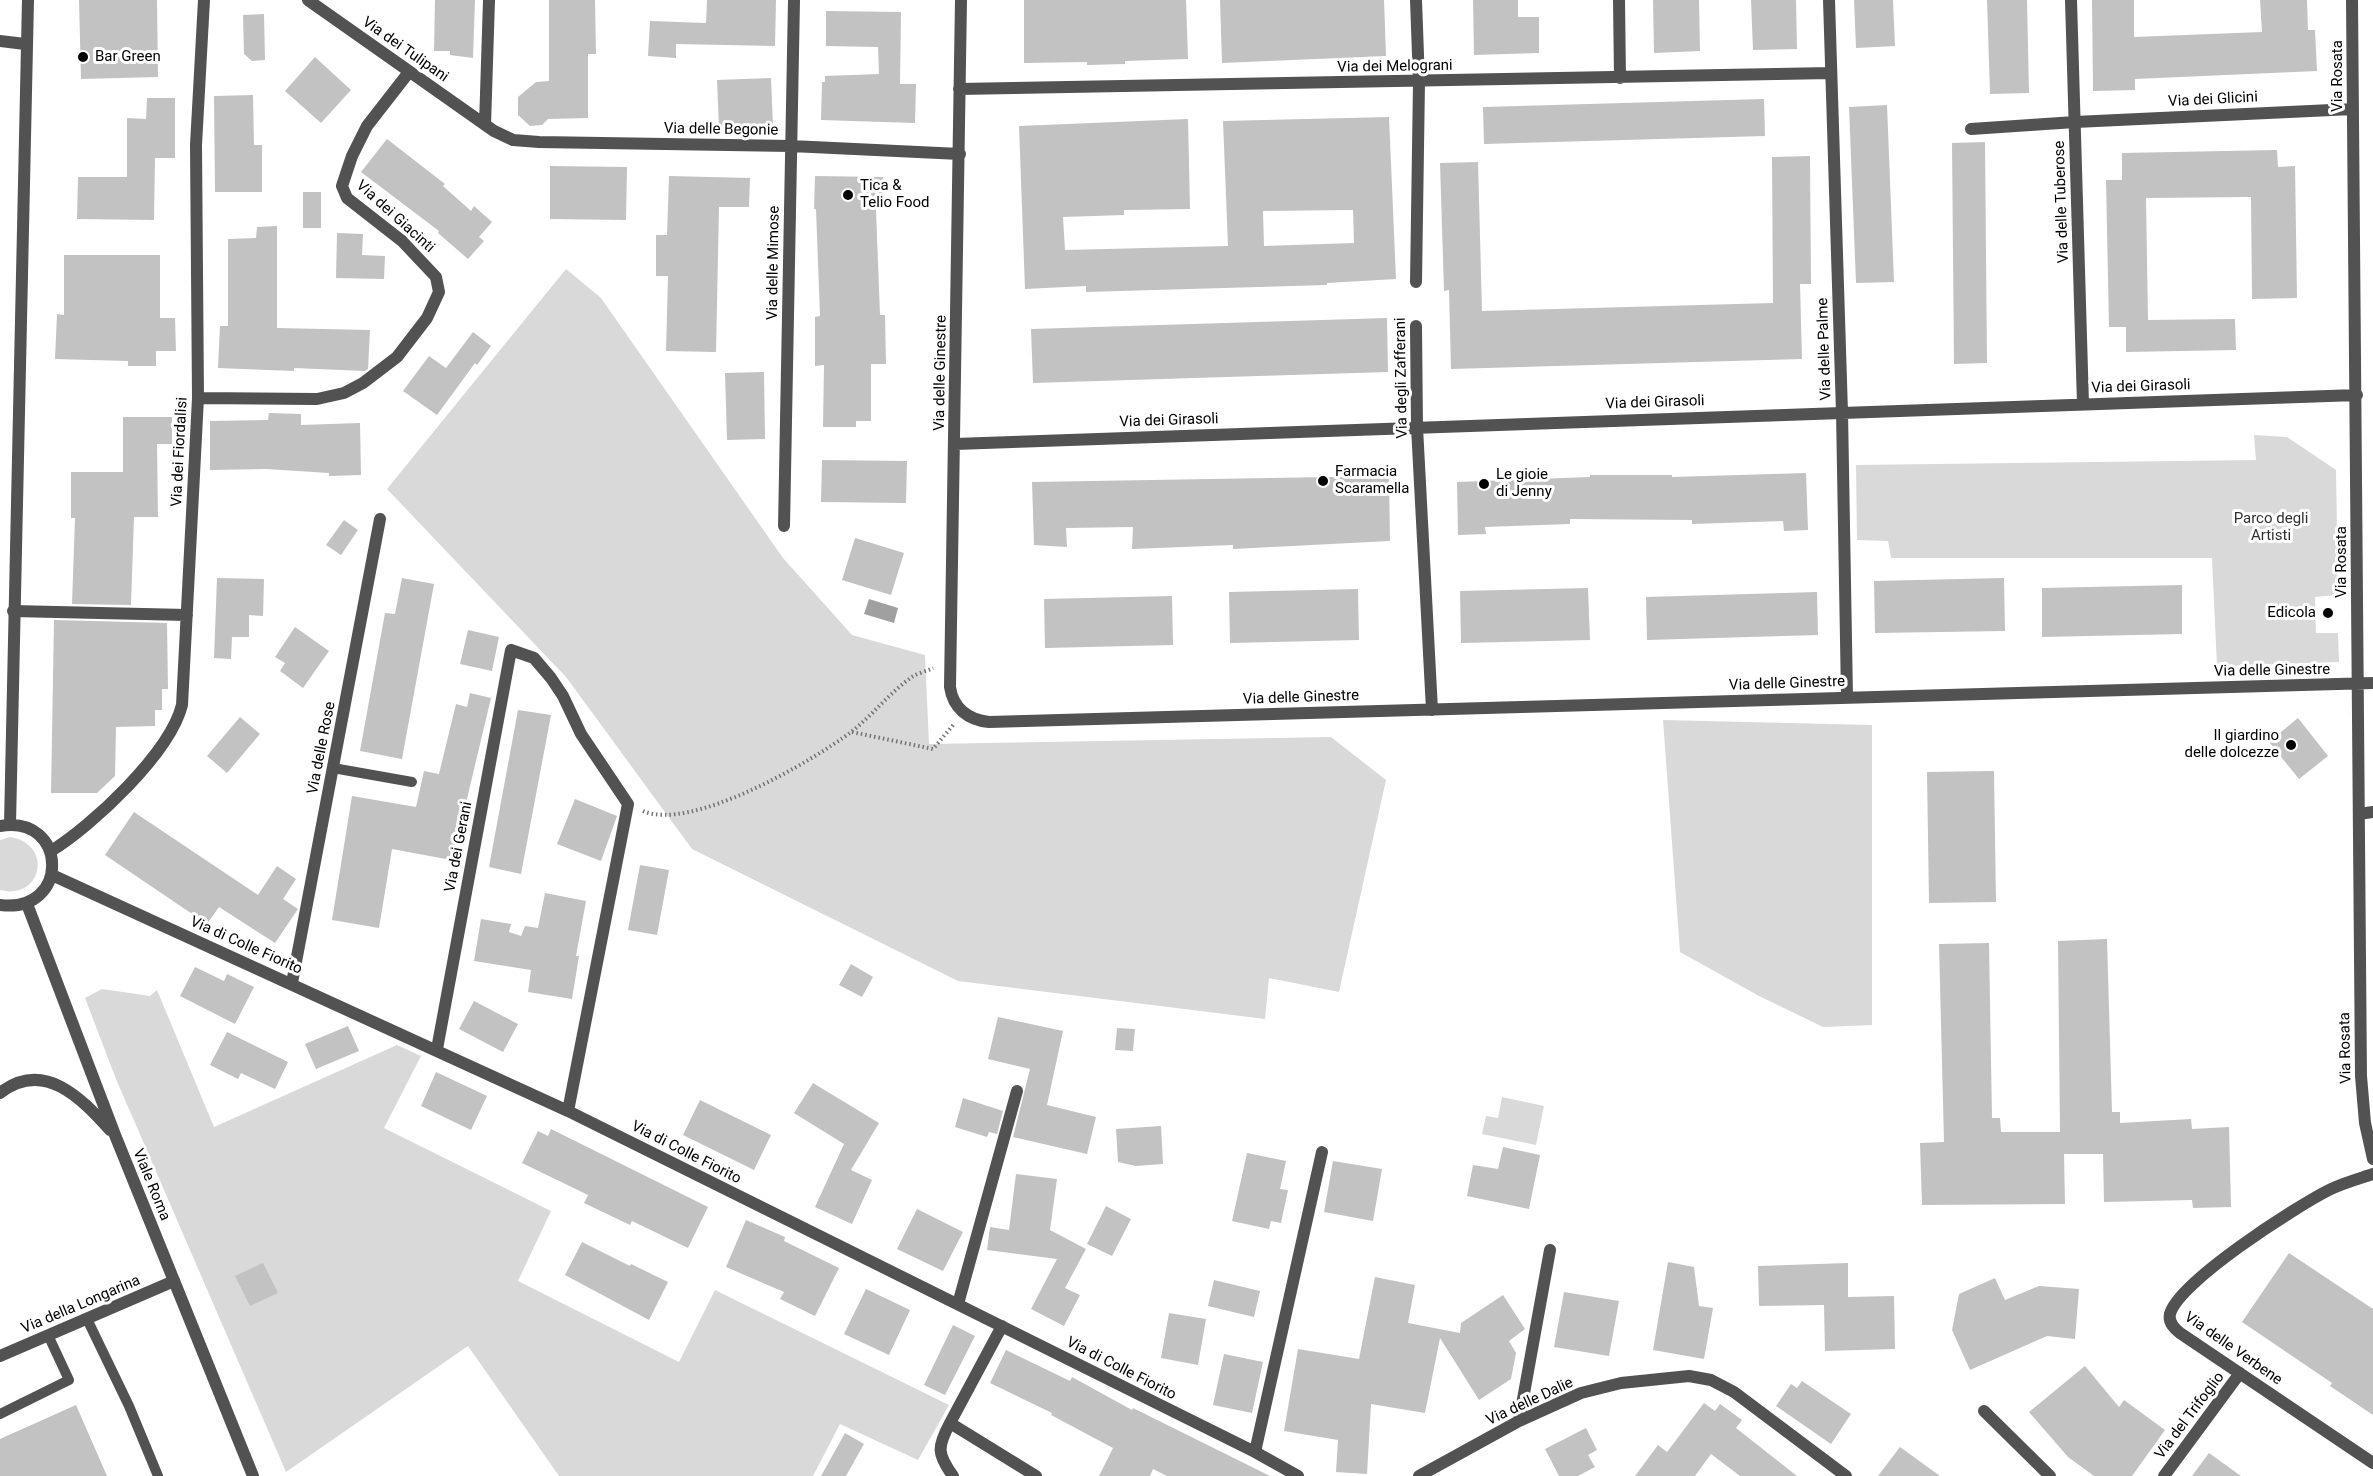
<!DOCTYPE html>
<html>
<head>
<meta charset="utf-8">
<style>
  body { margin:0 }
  canvas { display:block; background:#fff }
</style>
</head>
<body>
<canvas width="2373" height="1476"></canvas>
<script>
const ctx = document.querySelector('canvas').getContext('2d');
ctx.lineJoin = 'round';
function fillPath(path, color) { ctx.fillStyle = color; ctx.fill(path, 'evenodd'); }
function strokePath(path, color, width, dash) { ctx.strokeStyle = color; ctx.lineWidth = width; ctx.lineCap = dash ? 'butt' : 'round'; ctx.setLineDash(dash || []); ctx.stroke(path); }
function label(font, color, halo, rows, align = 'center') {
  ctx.font = font + ' Roboto,sans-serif'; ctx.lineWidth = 6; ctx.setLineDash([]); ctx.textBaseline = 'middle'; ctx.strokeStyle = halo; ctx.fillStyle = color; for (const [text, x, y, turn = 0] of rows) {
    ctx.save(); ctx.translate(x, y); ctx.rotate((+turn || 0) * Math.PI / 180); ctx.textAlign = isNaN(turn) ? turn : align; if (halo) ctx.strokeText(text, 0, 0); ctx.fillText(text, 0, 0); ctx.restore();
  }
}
const green = new Path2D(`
  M566,269L601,298L783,558L852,635L925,655L929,744L1331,737L1386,780L1339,992L1269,978L1265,1019L958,981L692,849L566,677L387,489Z
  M2254,435L2287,437L2336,470L2338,595L2315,597L2316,633H2338L2339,662L2217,666L2212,558H1891L1888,541L1857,540L1856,465L2256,460Z
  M1663,720L1872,725V1025L1823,1027L1759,996L1680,952Z
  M10,837C54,844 42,901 0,890V840Z
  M102,989L150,996L157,990L214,1127L397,1045L421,1056L384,1128L551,1211L518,1281L679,1362L715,1290L949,1405L918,1460L840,1424L813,1476H559L468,1346L286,1472L116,1079L85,998Z
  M1502,1097L1544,1106L1536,1145L1482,1134L1486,1116L1498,1118Z`);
const water = new Path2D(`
  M869,599L898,608L894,623L864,614Z`);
const building = new Path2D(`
  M79,0H157L158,77L81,79Z
  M435,0H475L473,58L450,55V51H434Z
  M549,0H595L596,54H588V118L548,119L542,125L530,126L518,115V97L536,82L549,81Z
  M707,0H776L775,46L676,44V58L648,56L650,21L706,23Z
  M1024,0H1186L1188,59L1125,61V64L1087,65V62L1024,63Z
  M1220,0H1384L1386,56L1222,63Z
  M1473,0H1518V17H1539V53L1474,55Z
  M1653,0H1699L1700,51L1654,53Z
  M1751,0H1796L1797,49L1753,50Z
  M1854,0H1893L1895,46L1856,48Z
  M1987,0H2027L2029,93L1990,94Z
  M2092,0H2134V37L2262,32L2260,0H2307L2308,30H2315L2317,71L2135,79V90L2093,91Z
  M826,11L901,12L900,84H916L915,123L821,120L822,82H825V76L879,74L878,47L826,46Z
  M264,14L265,60L252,61L244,54L243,15Z
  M315,57L351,90L321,123L285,91Z
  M771,78L773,126L719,128L717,80Z
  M253,95L254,145H262V192H215L214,96Z
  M147,98H175V158H155L154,220L77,219L78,177H127V118L146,119Z
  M1764,99L1765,136L1484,144L1483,107Z
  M1887,105L1894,282L1856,283L1849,107Z
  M1389,117L1396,279L1327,283V285L1086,292V286L1025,289L1019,126L1188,119L1190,209L1124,210V215L1063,217L1065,250L1228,246L1223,121ZM1353,210L1354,243L1264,246L1263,211Z
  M387,139L445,184L443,186L471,211L474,206L492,222L479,237L484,241L468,259L438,233L439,231L361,172Z
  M1985,142L1987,363L1954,364L1952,143Z
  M2277,150L2278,167L2295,166L2297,298L2252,299L2251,197L2146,198L2148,320L2235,319L2236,350L2126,352V327H2109L2106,180H2122V153Z
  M1810,156L1811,284H1800L1802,359L1451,369L1449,290L1444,291L1440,163L1478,162L1482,311L1773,303L1772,157Z
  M550,166L627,167L626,220L550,219Z
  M669,176L750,178L749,207H719L716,352L666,351L668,276H656V235H667Z
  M815,176L883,177L882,210H876L880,315H885L886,364H871V421H856V427H823L824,365L815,366V317L820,316L816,209H814Z
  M303,192H321V228H303Z
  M277,226V328L370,330L368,369L365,371L294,368V371L218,368L220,326H228V239L256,238L257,227Z
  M337,233L363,234L362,255L385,256L384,279L336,278Z
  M64,255H160V318H175L176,351H156V366H128V361L55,359L57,314L64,315Z
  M1387,318L1388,372L1033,383L1031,329Z
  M473,332L491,346L477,365L475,363L437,415L403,391L429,356L446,368Z
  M764,372L765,439L727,440L725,373Z
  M269,413L301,414V425L360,423L361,475L329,476V473L266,469L210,470V421L268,420Z
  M123,417H172V444H157L158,517H134L131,605L72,604L75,518H71V472H123Z
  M822,460L907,461L906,503L821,502Z
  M1806,473L1808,530L1784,531L1783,521L1692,524V520L1570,519V524L1485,527L1486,534L1458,535L1457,482L1590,477V475H1672V477Z
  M1389,476L1390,541L1233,549V545L1132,549L1133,527L1066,528L1067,547L1034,545L1032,482Z
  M344,520L358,530L341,555L326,545Z
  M855,538L904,553L891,595L842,580Z
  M217,578L264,579L263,616L249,615V637H232L231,659L214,658Z
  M402,578L434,584L402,759L360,751L385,613L395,614Z
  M2004,578L2005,631L1875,633L1874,581Z
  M2182,585V634L2042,637V588Z
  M1588,588L1590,640L1461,643L1460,591Z
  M1358,589L1359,640L1230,643L1229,592Z
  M1817,592L1818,635L1647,640L1646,597Z
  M1172,596L1173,645L1045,648L1044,599Z
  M54,620L167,623L168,689H162V710H155V726L116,727L115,776L97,793H51Z
  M295,627L329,651L303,688L280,671L285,663L275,657Z
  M468,630L499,637L492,671L460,664Z
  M470,693L491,698L466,803L463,802L451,860L392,849L379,928L332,920L352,796L416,807L424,771L439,774L456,704L467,707Z
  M518,710L551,715L521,874L489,867Z
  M240,717L260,734L227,773L207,756Z
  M2298,718L2328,756L2299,779L2269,742Z
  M1994,771L1996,902L1929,903L1927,772Z
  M575,799L617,816L601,861L557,844Z
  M134,812L258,895L277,866L296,879L283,899L298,909L275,943L219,907L207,924L105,855Z
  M640,865L669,870L657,935L628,930Z
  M545,893L586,901L576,956H579L572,999L528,992L531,970L474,961L481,919L511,924L509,932L521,936L525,926L538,928Z
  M2107,939L2112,1112H2120V1123L2191,1119L2192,1129L2229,1127L2231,1207L2193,1208L2192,1200L2104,1202L2103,1154H2064L2065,1204L1922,1205L1920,1143L1944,1142L1939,944L1989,943L1992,1118H2000L2001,1132H2060L2058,941Z
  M851,964L873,977L862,997L839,985Z
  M195,967L224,981L227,974L254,987L235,1024L180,996Z
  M474,1001L518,1024L503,1052L459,1029Z
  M998,1017L1063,1031L1047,1105L1096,1117L1087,1154L1013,1137L1030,1069L988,1059Z
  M348,1026L359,1051L316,1069L305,1044Z
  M1117,1028L1135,1029L1133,1051L1115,1050Z
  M227,1032L288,1062L275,1089L241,1073L238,1079L210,1065Z
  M436,1072L487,1096L471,1130L421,1106Z
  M813,1083L879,1123L851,1170L872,1180L852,1224L815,1207L844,1144L794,1113Z
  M963,1098L1003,1111L997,1134L989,1132L987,1137L955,1127Z
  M700,1100L771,1135L754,1170L683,1135Z
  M1161,1126L1163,1164L1136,1166L1118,1162L1116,1129Z
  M551,1129L708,1207L688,1248L632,1221L630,1225L584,1203L588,1195L522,1163L538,1131L548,1136Z
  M1503,1147L1540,1155L1529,1209L1467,1196L1473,1165L1498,1169Z
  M1247,1153L1286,1161L1280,1189L1288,1190L1281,1223L1271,1221L1269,1229L1232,1221Z
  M1333,1161L1382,1169L1373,1221L1324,1212Z
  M1016,1174L1057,1179L1050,1230L1086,1249L1065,1288L1080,1295L1064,1326L1031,1309L1057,1259L987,1250L990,1227L1009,1230Z
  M1106,1206L1131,1219L1112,1256L1087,1244Z
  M917,1209L963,1232L943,1271L897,1249Z
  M746,1220L785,1237L784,1241L839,1268L815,1316L780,1299L784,1292L726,1267Z
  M582,1242L630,1266L631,1264L668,1282L649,1320L565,1275Z
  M2289,1253L2373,1309V1415L2330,1386L2332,1383L2242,1322Z
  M1668,1262L1694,1267L1699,1306L1713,1308L1704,1359L1653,1350Z
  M263,1263L278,1293L250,1306L235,1276Z
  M1848,1263V1297L1894,1296L1895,1349L1825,1351L1824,1305L1759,1306L1758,1266Z
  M1375,1277L1415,1285L1408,1323L1460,1333L1461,1323L1503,1295L1525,1329L1509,1341L1516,1353L1511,1379L1479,1400L1440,1338L1425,1413L1371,1404L1367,1474L1336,1472L1338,1440L1284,1431L1298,1349L1359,1359Z
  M1995,1278L2005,1300L2039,1286L2079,1289L2075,1339L2047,1336L1970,1370L1952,1330L1959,1294Z
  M1214,1280L1260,1291L1254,1317L1208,1306Z
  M866,1289L910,1310L889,1355L844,1334Z
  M1564,1292L1619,1301L1609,1356L1554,1347Z
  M1169,1313L1206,1319L1198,1365L1161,1358Z
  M953,1325L975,1336L945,1395L924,1385Z
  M1006,1350L1070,1381L1072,1377L1132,1410L1133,1408L1270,1476H1167L1153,1469L1150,1476H1099L1113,1448L1051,1415L1052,1413L990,1383Z
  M1224,1354L1263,1362L1252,1413L1213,1405Z
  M2085,1366L2119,1407L2124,1400L2165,1430L2132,1476H2094L2068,1457L2029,1412Z
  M1802,1381L1851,1414L1831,1444L1776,1406L1791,1384L1797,1388Z
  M1704,1403L1715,1411L1720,1404L1742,1420L1736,1428L1797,1476H1740L1711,1454L1695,1476H1635L1658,1445L1667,1452Z
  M76,1405L107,1476H0V1439Z
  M1586,1428L1597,1450L1588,1455L1595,1467L1578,1476H1559L1545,1449Z
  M845,1433L864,1444L846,1476H821Z
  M1900,1447L1940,1476H1878Z
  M2209,1453L2241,1476H2192Z`);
const path = new Path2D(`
  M852,732L933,749L954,724
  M643,811C691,832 811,762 851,732C873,715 890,692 912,677C918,673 927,671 933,668`);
const service = new Path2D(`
  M333,768L412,782
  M87,1319L129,1406L158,1476
  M0,1414L69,1380L48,1335`);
const minor = new Path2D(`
  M308,0L494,131L513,140L539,142L791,146L960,154
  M961,0L950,687C953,708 968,720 989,722L2373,683
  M1416,0L1419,82L1416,282
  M1619,0L1620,78
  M1829,0L1842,412L1847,697
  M2071,0L2083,404
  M2352,0L2361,1076L2365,1123L2373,1159
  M0,41L25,44
  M959,89L1831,73
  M485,125L489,0
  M1971,129L2075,122L2353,109
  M1416,326L1417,427L1432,710
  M198,398L317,399L344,393L363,383L397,357L427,318L439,292L436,277L402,241L347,198L342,186L352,156L367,126L409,72
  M955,444L2357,395
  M784,526L794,0
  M13,611L187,615
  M2359,814L2373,812
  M51,851C92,826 170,753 182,705L198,398L196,145L204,0
  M52,875L568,1111L1255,1452L1298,1476
  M292,983L380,519
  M437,1049L511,650L534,658L551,678L563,696L581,734L628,804L568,1111
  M2373,1174C2358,1179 2343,1183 2329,1190C2297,1206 2178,1282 2170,1314C2168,1323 2175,1329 2180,1333L2373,1463
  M958,1304L1017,1091
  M0,1356L174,1281
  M1984,1411L2050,1476
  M1519,1421L1550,1250
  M950,1423L1002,1326
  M1255,1452L1322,1152
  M953,1476C937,1454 937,1447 950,1423L1036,1476
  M1419,1476L1519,1421L1581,1393L1621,1383L1689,1376L1711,1380L1734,1392L1846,1476
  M2164,1476L2240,1373`);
const tertiary = new Path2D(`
  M10,824L28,0
  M0,826C68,814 71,914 0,905
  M27,904L115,1135L253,1476
  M0,1093C44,1059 81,1098 110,1130`);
const markers = [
  [83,57,6,"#000"],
  [848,195,6,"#000"],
  [1323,481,6,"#000"],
  [1484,484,6,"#000"],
  [2328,613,6,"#000"],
  [2291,745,6,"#000"]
];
const streetNames = [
  ["Via dei Tulipani",405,50,35],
  ["Via dei Melograni",1395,67,-1],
  ["Via Rosata",2338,76,-90],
  ["Via dei Glicini",2213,100,-3],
  ["Via delle Begonie",721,130,1],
  ["Via delle Tuberose",2062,202,-92],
  ["Via dei Giacinti",395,217,42],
  ["Via delle Mimose",774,263,-89],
  ["Via delle Palme",1825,349,-92],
  ["Via delle Ginestre",941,373,-89],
  ["Via degli Zafferani",1402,378,-91],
  ["Via dei Girasoli",2141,387,-2],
  ["Via dei Girasoli",1655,403,-2],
  ["Via dei Girasoli",1169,421,-2],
  ["Via dei Fiordalisi",180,452,-87],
  ["Via Rosata",2342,562,-90],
  ["Via delle Ginestre",2272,671,-1],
  ["Via delle Ginestre",1787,684,-2],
  ["Via delle Ginestre",1301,698,-2],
  ["Via delle Rose",322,748,-79],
  ["Via dei Gerani",459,847,-79],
  ["Via di Colle Fiorito",246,946,24],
  ["Via Rosata",2346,1048,-91],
  ["Via di Colle Fiorito",686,1153,27],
  ["Viale Roma",151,1185,68],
  ["Via della Longarina",81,1305,-23],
  ["Via delle Verbene",2233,1349,35],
  ["Via di Colle Fiorito",1121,1369,27],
  ["Via delle Dalie",1530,1402,-25],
  ["Via del Trifoglio",2190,1416,-53]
];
const poiNames = [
  ["Bar Green",95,57],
  ["Tica &",860,186],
  ["Telio Food",860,203],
  ["Farmacia",1335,472],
  ["Scaramella",1335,489],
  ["Le gioie",1496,475],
  ["di Jenny",1496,492],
  ["Edicola",2316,613,"right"],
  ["Il giardino",2279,736,"right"],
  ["delle dolcezze",2279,753,"right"]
];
const parkNames = [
  ["Parco degli",2271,519],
  ["Artisti",2271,536]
];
fillPath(green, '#d9d9d9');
fillPath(water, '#a0a0a0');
fillPath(building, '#c2c2c2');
strokePath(path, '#747474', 4, [1.5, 3]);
strokePath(service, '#525252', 10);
strokePath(minor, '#525252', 12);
strokePath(tertiary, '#525252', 12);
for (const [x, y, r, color] of markers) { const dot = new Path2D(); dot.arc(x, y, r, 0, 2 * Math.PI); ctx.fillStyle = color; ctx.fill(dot); strokePath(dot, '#fff', 2); }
label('15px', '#000', '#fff', streetNames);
label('15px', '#000', '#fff', poiNames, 'left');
label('15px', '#303030', '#fff', parkNames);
</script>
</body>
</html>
